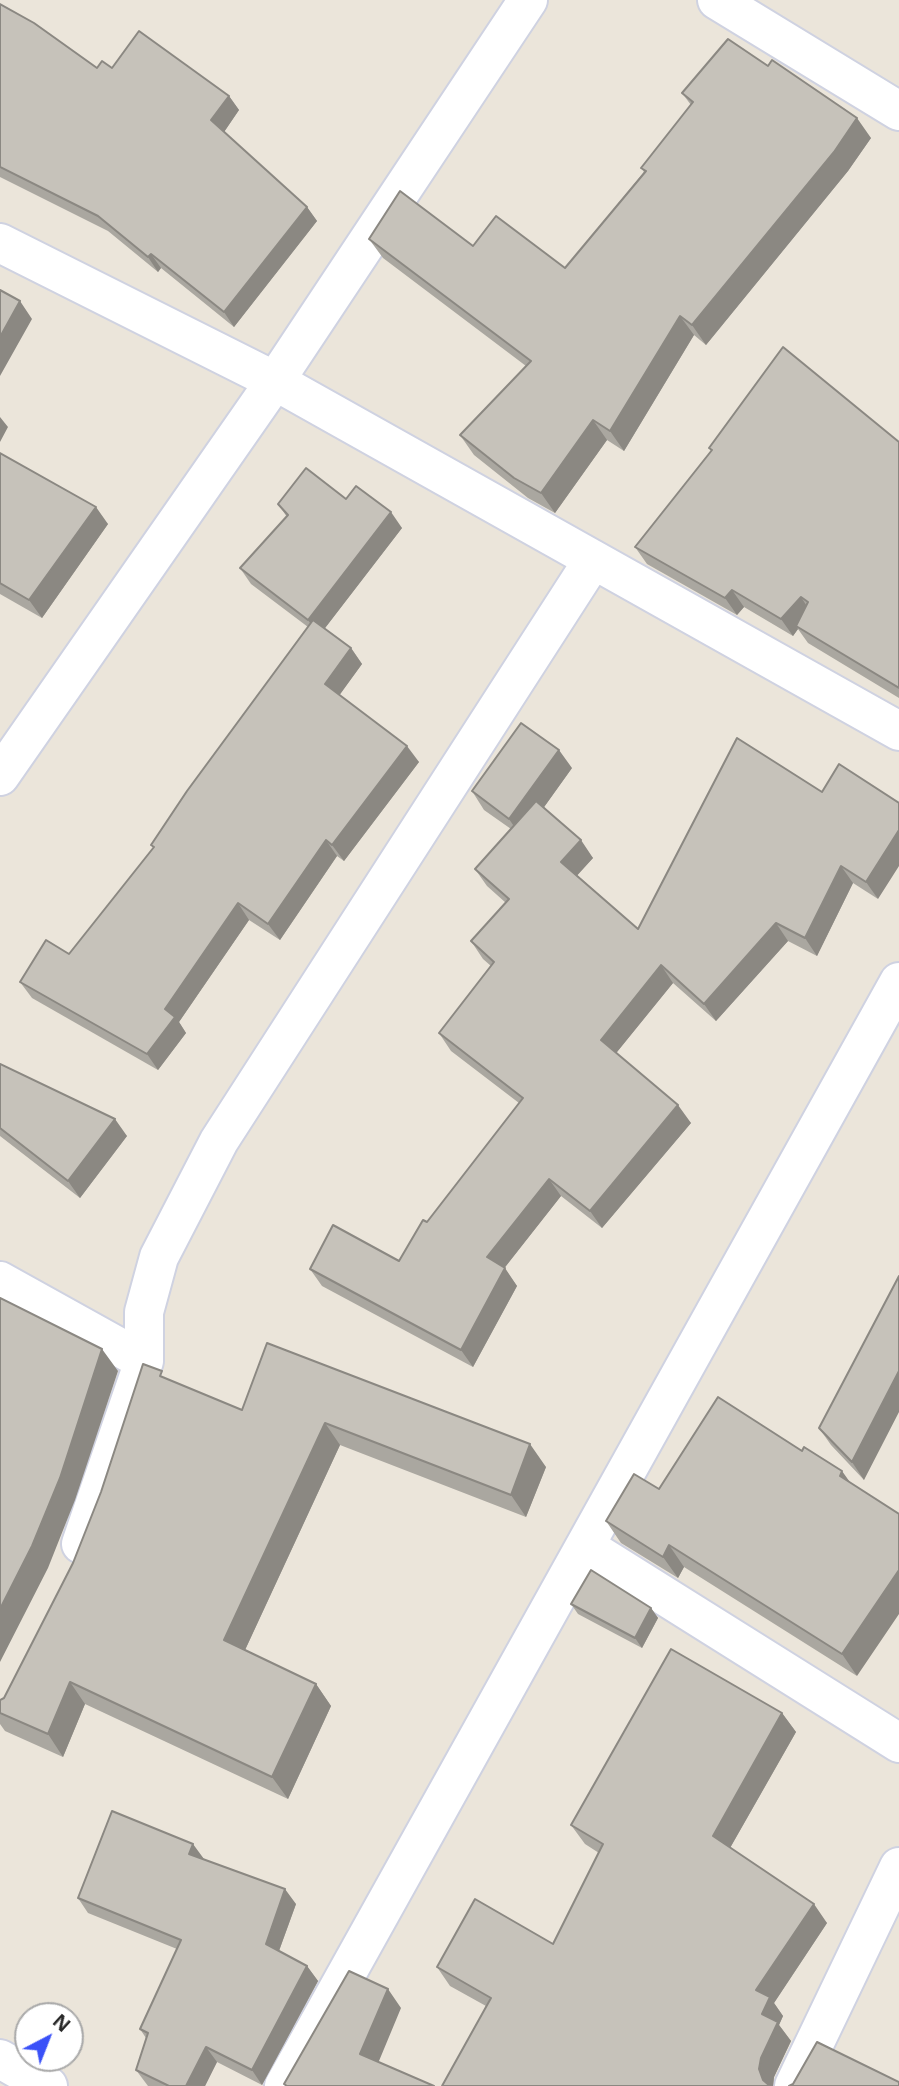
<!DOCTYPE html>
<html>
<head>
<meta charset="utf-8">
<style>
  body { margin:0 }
  #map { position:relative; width:899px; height:2086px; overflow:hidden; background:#ebe5da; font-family:"Open Sans",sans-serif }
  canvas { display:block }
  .north { position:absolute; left:14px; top:2002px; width:70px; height:70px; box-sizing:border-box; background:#fff; border:2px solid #a9a9a9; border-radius:50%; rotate:42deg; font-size:19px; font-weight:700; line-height:28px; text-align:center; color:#282828 }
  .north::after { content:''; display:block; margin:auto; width:24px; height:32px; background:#3a51f8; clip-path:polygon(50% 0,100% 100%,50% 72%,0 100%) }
</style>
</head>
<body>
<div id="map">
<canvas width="899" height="2086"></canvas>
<div class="north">N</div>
</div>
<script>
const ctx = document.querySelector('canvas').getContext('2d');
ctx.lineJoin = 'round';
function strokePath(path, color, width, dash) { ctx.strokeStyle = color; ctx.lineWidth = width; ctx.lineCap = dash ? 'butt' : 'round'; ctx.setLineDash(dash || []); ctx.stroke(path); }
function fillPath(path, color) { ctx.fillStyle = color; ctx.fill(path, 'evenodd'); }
const minor = new Path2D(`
  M717,0L899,111
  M0,243L275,381L899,731
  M0,776L275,381L528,0
  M0,1281L144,1361
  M81,1544L144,1361V1312L159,1257L219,1141L593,560
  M585,1546L899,1743
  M0,2059L48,2086
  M284,2086L899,982
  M794,2086L899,1867`);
const wall = new Path2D(`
  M0,4L97,68H112L229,96L239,110L224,132L307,207L317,221L234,327L161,268L158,272L108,231L0,177Z
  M682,93L871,138L848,171L706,345L694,335L624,451L607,440L555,513L528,498L474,455L460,435L526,366L383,258L369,239L473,246L565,268L644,172L641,168L691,105Z
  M899,442V698L808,643L798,629L793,636L744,607L737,615L647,564L635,547L711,451L709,448Z
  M0,453L108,524L42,618L0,594Z
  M346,499L402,528L324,629L351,648L362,664L339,695L419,762L344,861L337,856L280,940L249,920L179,1022L186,1033L158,1070L32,998L20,982L69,954L154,848L151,845L308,627L251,584L240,568L287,517L278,504Z
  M572,768L544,807L593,858L577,875L638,929L822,792L878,899L853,883L817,956L788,941L716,1021L673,983L616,1053L691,1123L602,1228L561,1196L504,1268L517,1286L473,1367L322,1286L310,1269L399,1261L427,1222L519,1103L451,1051L439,1033L491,966L483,959L471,941L506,903L487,886L475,869L511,829L484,810L472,791Z
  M0,1064L127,1136L80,1198L0,1136Z
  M899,1276L864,1480L831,1445L819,1428Z
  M267,1343L546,1467L526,1517L340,1445L245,1650L316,1684L331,1706L288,1799L85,1704L63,1757L5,1731L0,1724V1700L4,1698L167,1379L242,1410Z
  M718,1397L857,1676L684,1567L678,1578L621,1543L606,1521L659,1489Z
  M571,1604L651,1608L658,1618L642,1648L578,1614Z
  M782,1713L796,1732L730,1848L827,1923L774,2003L783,2016L779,2025L791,2041L774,2077L773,2086H442L486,2006L450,1986L437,1967L553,1944L599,1853L585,1844L571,1825Z
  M204,1859L296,1904L279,1951L307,1966L318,1981L262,2085L217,2062L205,2086H148L136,2070L146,2038L140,2029L177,1949L88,1913L78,1898Z`);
const shadedWall = new Path2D(`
  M229,96L239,110L222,135L211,120Z
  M857,118L871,138L848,171L706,345L692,325Z
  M307,207L317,221L234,327L224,312Z
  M151,254L161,268L158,272L148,257Z
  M20,301L32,319L0,376V337Z
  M680,316L694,335L624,451L610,431Z
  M0,417L8,427L0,442Z
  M593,420L607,440L555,513L541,493Z
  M96,507L108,524L42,618L29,600Z
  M391,512L402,528L319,636L308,620Z
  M732,590L744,607L737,615L725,598Z
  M801,597L812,614L796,626L798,629L793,636L781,619Z
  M351,648L362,664L336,700L325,684Z
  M407,746L419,762L344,861L332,845Z
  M559,750L572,768L522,838L509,819Z
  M899,830V866L878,899L866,882Z
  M326,840L337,856L280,940L268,924Z
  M581,840L593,858L574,879L561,862Z
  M841,866L853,883L817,956L805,938Z
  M238,903L249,920L179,1022L186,1033L158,1070L147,1054L165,1009Z
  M776,923L788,941L716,1021L704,1004Z
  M661,965L673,983L613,1057L601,1040Z
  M678,1105L691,1123L602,1228L590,1211Z
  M115,1119L127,1136L80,1198L68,1181Z
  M549,1179L561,1196L499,1275L487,1257Z
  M505,1268L517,1286L473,1367L461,1350Z
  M102,1349L118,1371L75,1500L48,1568L0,1662V1609Z
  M899,1371V1412L864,1480L852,1462Z
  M325,1423L340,1445L239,1663L224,1640Z
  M530,1444L546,1467L526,1517L511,1495Z
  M842,1471L857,1492L840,1476Z
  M669,1545L684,1567L678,1578L663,1557Z
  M899,1570V1614L857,1676L842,1654Z
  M651,1608L658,1618L642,1648L635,1638Z
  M70,1682L85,1704L63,1757L48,1734Z
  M316,1684L331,1706L288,1799L272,1777Z
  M782,1713L796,1732L726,1855L713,1836Z
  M193,1844L204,1859L189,1854Z
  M285,1889L296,1904L276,1959L266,1944Z
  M814,1904L827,1923L774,2003L783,2016L779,2025L791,2041L774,2077L773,2086H767L763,2080L759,2069L762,2014L756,1990Z
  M307,1966L318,1981L262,2085L252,2070Z
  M388,1989L401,2008L374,2073L360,2054Z
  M206,2047L217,2062L205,2086H186Z`);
const building = new Path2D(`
  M0,4L34,23L97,68L102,61L112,68L139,31L229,96L211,120L307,207L224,312L151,254L148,257L98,216L0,167Z
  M728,39L768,66L772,60L857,118L834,152L692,325L680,316L610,431L593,420L541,493L514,478L460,435L531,361L369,239L400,191L473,246L496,216L565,268L646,171L641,168L693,102L682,93Z
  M0,290L20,301L0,337Z
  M783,347L899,442V688L796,626L808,602L801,597L781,619L732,590L725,598L635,547L712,450L709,448Z
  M0,453L96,507L29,600L0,583Z
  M306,468L346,499L356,486L391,512L308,620L240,568L288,515L278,504Z
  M313,620L351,648L325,684L407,746L332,845L326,840L268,924L238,903L165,1009L175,1017L147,1054L20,982L46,940L69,954L154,847L151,845L187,791Z
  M521,723L559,750L509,819L472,791Z
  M737,738L822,792L839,764L899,803V830L866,882L841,866L805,938L776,923L704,1004L661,965L601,1040L678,1105L590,1211L549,1179L487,1257L505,1268L461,1350L310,1269L333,1225L399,1261L423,1220L427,1222L523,1098L439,1033L494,962L471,941L509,899L475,869L536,801L581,840L561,862L638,929Z
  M0,1064L115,1119L68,1181L0,1128Z
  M899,1276V1371L852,1462L819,1428Z
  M0,1298L102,1349L60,1478L32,1546L0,1609Z
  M267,1343L530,1444L511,1495L325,1423L224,1640L316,1684L272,1777L70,1682L48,1734L0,1713V1700L4,1698L73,1563L101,1492L143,1364L162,1371L160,1376L242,1410Z
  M718,1397L802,1451L804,1447L842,1471L840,1476L899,1514V1570L842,1654L669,1545L663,1557L606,1521L634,1474L659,1489Z
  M591,1570L651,1608L635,1638L571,1604Z
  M671,1649L782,1713L713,1836L814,1904L756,1990L770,1997L762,2014L778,2022L761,2058L759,2069L763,2080L770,2086H442L491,1998L437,1967L475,1899L553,1944L603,1844L571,1825Z
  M112,1811L193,1844L189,1854L285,1889L266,1944L307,1966L252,2070L206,2047L186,2086H169L136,2070L148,2033L140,2029L181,1940L78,1898Z
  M349,1971L388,1989L360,2054L434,2086H287L284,2084Z
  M817,2042L899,2082V2086H789L793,2084Z`);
strokePath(minor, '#cfd2e1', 42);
strokePath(minor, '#fff', 38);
fillPath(wall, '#aaa7a0');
fillPath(shadedWall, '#8b8882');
fillPath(building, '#c6c2ba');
strokePath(building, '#8b8882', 2);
</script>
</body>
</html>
